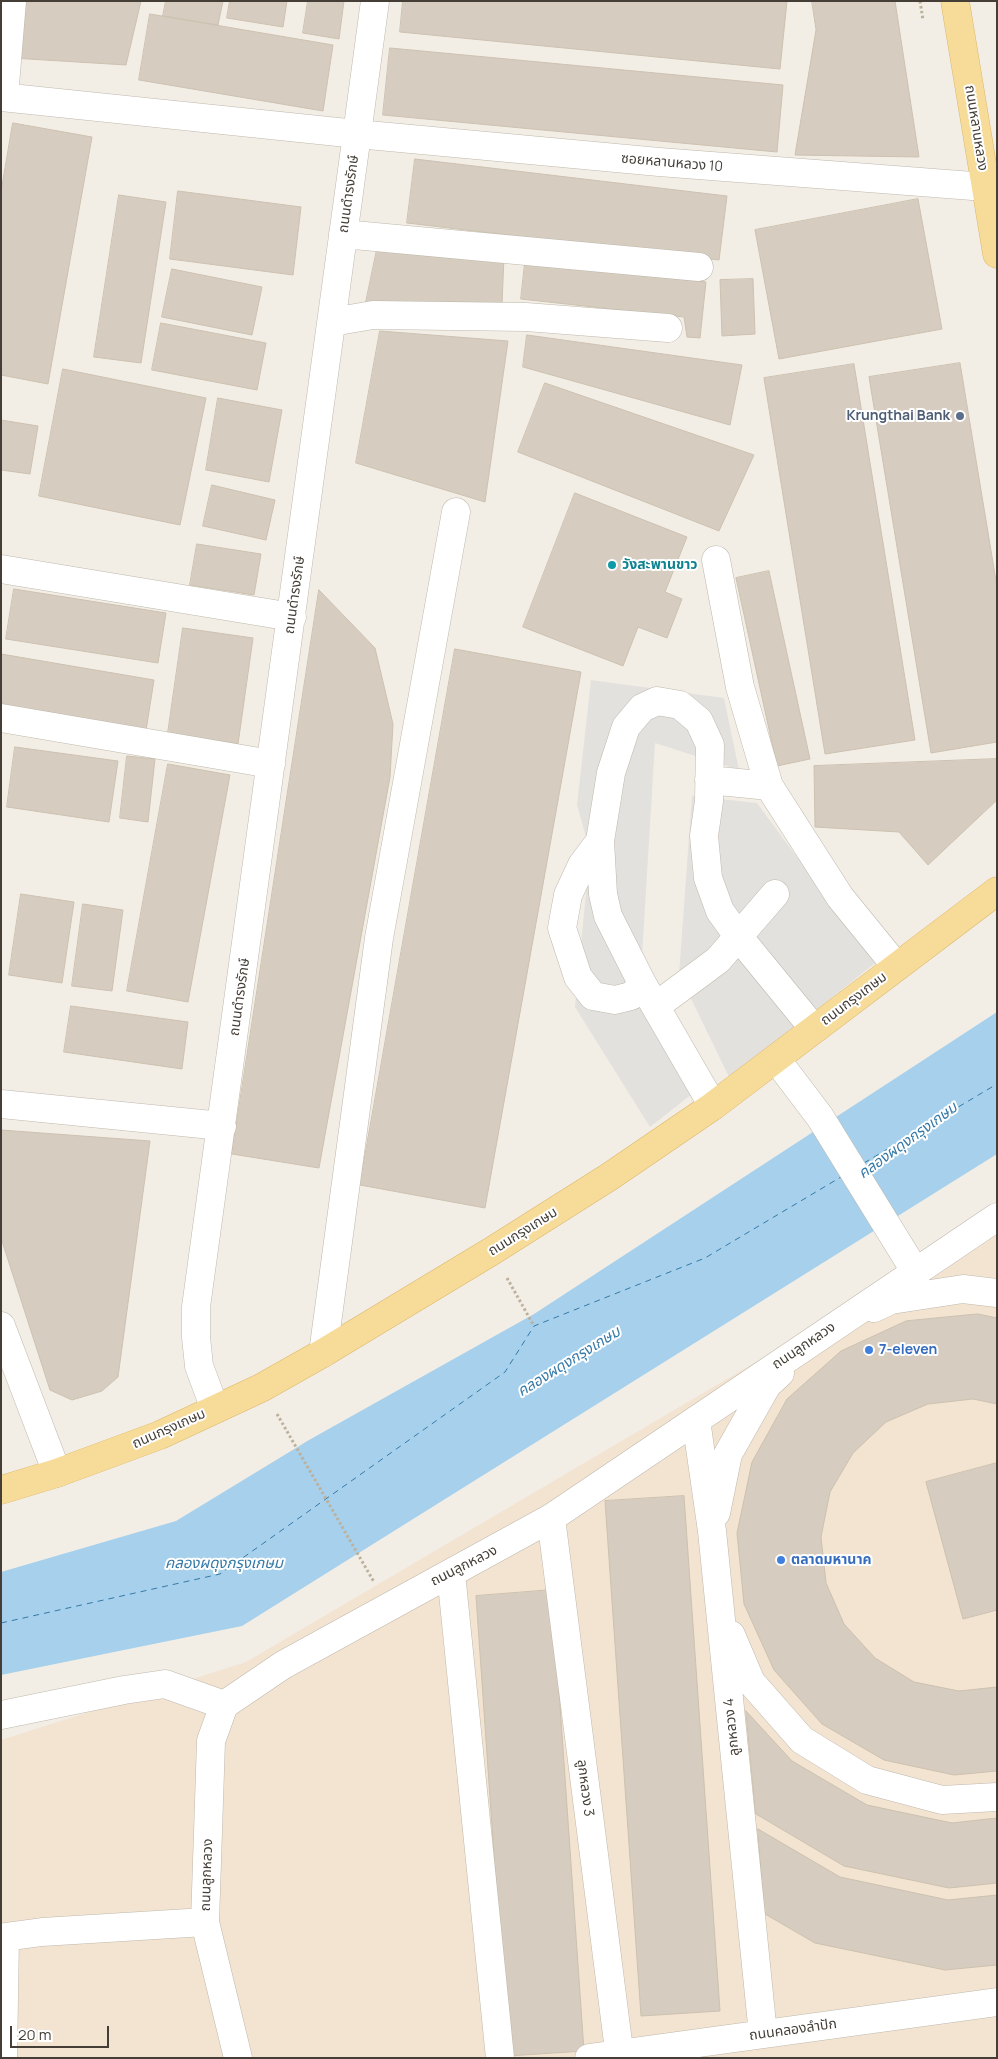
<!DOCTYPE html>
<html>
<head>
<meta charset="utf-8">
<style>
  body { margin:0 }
  #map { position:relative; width:998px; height:2059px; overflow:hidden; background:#f2eee6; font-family:Manrope,sans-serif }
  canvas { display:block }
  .frame { position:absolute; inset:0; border:2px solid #443e36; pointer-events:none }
  .scale { position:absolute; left:10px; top:2026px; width:99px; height:22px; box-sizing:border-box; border:2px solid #443e36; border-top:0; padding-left:6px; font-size:15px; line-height:18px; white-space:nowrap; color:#443e36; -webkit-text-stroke:4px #fff; paint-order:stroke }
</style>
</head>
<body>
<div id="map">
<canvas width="998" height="2059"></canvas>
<div class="frame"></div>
<div class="scale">20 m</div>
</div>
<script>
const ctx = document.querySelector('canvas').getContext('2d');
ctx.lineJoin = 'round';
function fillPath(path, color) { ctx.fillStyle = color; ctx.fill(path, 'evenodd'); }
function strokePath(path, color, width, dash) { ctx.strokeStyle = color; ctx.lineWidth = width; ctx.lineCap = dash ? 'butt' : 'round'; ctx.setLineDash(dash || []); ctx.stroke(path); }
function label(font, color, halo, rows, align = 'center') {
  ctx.font = font + ' Manrope,"Noto Sans Thai",sans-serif'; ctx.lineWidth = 4; ctx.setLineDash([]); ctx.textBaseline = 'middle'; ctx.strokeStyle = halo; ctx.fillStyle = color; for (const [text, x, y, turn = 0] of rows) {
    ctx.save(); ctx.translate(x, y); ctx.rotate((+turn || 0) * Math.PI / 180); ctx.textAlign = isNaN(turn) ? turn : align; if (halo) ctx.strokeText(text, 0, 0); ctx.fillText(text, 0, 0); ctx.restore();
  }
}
const commercial = new Path2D(`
  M997,1220V2058H1V1740L246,1662Z`);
const parking = new Path2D(`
  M591,680L724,698L739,770L655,743L640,989L697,1090L650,1127L575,1007L590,851L577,805Z
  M692,796L757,803L875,963L730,1079L679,974Z`);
const water = new Path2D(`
  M997,1012V1154L242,1626L1,1675V1572L176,1521L309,1440L534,1314Z`);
const ferry = new Path2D(`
  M864,1163L997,1084
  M1,1623L220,1574L505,1372L534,1326L705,1258L841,1177`);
const building = new Path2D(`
  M22,1H141L126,65L12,58Z
  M166,1H223L218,25L163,16Z
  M230,1H287L283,27L227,18Z
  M308,1H344L339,39L303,33Z
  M403,1H787L780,69L400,32Z
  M812,1H895L919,157L795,155L816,30Z
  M150,14L333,45L323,111L139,80Z
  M390,48L783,85L777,152L383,115Z
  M13,123L92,137L48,384L1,375V192Z
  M415,159L727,196L719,260L407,223Z
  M178,191L301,207L293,275L170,259Z
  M119,195L166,202L141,363L94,357Z
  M918,199L942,329L779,359L755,230Z
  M379,240L504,257L502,304L366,302Z
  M525,263L706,282L700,338L687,337L684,317L521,299Z
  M172,269L262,287L252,335L162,317Z
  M753,279L755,334L722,336L720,280Z
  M161,323L266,343L257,390L152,370Z
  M380,331L508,341L485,502L356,463Z
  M527,335L742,365L730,425L523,367Z
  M960,363L997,587V742L931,753L869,377Z
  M854,364L915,740L825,754L764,378Z
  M63,369L206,398L180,525L39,496Z
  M545,383L754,455L719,531L518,452Z
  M218,398L282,410L269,482L206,470Z
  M1,420L38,426L30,474L1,470Z
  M212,485L275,500L266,540L203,526Z
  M575,493L687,537L665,592L682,599L667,638L638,627L623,666L523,627Z
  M197,544L261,554L254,595L190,585Z
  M769,571L810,759L777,766L736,578Z
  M14,589L166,613L158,663L6,639Z
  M319,590L375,648L393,724L390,777L319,1168L232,1154Z
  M183,628L253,638L238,744L168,733Z
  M455,649L581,672L485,1208L360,1185Z
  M1,654L154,680L145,737L1,713Z
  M15,747L118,761L109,822L7,807Z
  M127,756L155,759L148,822L120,818Z
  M997,759V800L928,865L899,832L815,827L814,766Z
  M168,764L230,775L188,1002L127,991Z
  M21,894L74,902L62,983L9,975Z
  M83,904L123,910L112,991L72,986Z
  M71,1006L188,1022L182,1069L64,1052Z
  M1,1130L150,1141L118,1377L102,1391L72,1400L50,1390L1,1238Z
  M978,1314L997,1318V1404L973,1399L928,1404L886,1422L853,1453L830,1492L821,1537L826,1583L844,1624L875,1658L914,1682L959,1691L997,1687V1771L954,1775L884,1760L822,1724L774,1670L744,1604L737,1533L752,1462L787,1399L841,1351L906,1321Z
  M997,1463V1610L963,1619L926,1482Z
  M684,1496L720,2011L641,2016L605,1501Z
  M552,1590L584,2051L508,2056L476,1596Z
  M746,1711L792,1761L867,1805L952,1823L997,1818V1883L949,1888L844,1866L756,1814Z
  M758,1829L840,1877L948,1900L997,1895V1965L945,1970L815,1943L765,1914Z`);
const path = new Path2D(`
  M920,1L923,20
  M507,1278L534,1326
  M277,1414L374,1582`);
const minor = new Path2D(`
  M375,1L357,134L659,162L986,187
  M1,97L357,134L196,1307V1337L199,1366L215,1409
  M4,97L12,1
  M343,234L699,267
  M332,322L373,315L526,317L668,328
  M716,560L740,687L769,786L840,897L896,966
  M1,569L292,617
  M1,718L271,764
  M709,780L769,786
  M600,841L582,865L568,895L562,928L578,977L593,996L615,1000L631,996L643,985
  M656,1006L718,960L775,894
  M776,1059L820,1117L915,1271
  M1,1104L222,1126
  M713,1106L643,985L608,916L603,894L600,841L611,773L626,727L642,708L657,701L680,705L699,721L710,745L709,801L704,836L708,878L720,911L738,936L814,1029
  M874,1308L891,1300L963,1289L997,1293
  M1,1326L57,1473
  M323,1353L379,938L456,512
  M696,1420L712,1531L763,2034
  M716,1513L728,1454L767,1385L780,1373
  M551,1518L620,2058
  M451,1573L500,2058
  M731,1635L751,1682L802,1740L867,1780L942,1800L997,1797
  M1,1715L124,1690L165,1684L224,1705
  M3,2058L5,1937L42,1932L205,1922
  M238,2058L205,1922L211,1741L224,1705L283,1665L551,1518L997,1217
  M589,2058L997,2002`);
const major = new Path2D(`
  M955,1L997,254
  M1,1490L57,1473L160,1435L261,1388L323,1353L492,1251L609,1177L713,1106L997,891`);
const markers = [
  [960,416,5,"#5c6f8a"],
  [612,565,5,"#0f9aa8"],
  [869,1350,5,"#3f7fe0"],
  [781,1560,5,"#3f7fe0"]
];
const streetNames = [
  ["ถนนหลานหลวง",976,128,81],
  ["ซอยหลานหลวง 10",672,163,5],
  ["ถนนดำรงรักษ์",349,194,-82],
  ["ถนนดำรงรักษ์",295,595,-82],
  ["ถนนดำรงรักษ์",240,997,-82],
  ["ถนนกรุงเกษม",854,999,-37],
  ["ถนนกรุงเกษม",523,1232,-32],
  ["ถนนลูกหลวง",804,1346,-34],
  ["ถนนกรุงเกษม",169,1429,-24],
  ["ถนนลูกหลวง",464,1566,-27],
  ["ลูกหลวง 4",732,1727,-96],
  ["ลูกหลวง 3",585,1788,83],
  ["ถนนลูกหลวง",207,1875,-88],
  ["ถนนคลองลำปัก",793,2030,-8]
];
const serviceNames = [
  ["Krungthai Bank",950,416]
];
const cultureNames = [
  ["วังสะพานขาว",622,565]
];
const shopNames = [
  ["7-eleven",879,1350],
  ["ตลาดมหานาค",791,1560]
];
const waterNames = [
  ["คลองผดุงกรุงเกษม",908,1141,-36],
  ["คลองผดุงกรุงเกษม",569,1362,-32],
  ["คลองผดุงกรุงเกษม",224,1564]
];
fillPath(commercial, '#f3e4d2');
fillPath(parking, '#e3e1de');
fillPath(water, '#a6d0eb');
strokePath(ferry, '#367aa8', 1, [6, 5]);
fillPath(building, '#d6ccbf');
strokePath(building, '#cdc1b0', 1);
strokePath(minor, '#bfb8ac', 29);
strokePath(major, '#dbb76a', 29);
strokePath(path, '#bdb19b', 3, [2.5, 2.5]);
strokePath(minor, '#fff', 28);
strokePath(major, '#f7db99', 28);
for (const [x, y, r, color] of markers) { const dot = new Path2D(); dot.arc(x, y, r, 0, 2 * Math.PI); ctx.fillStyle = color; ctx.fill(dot); strokePath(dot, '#fff', 2); }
label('14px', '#443e36', '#fff', streetNames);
label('bold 14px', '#4e5e75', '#fff', serviceNames, 'right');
label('bold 14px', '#0d838f', '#fff', cultureNames, 'left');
label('bold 14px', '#366cbe', '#fff', shopNames, 'left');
label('italic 15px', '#367aa8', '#fff', waterNames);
</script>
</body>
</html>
